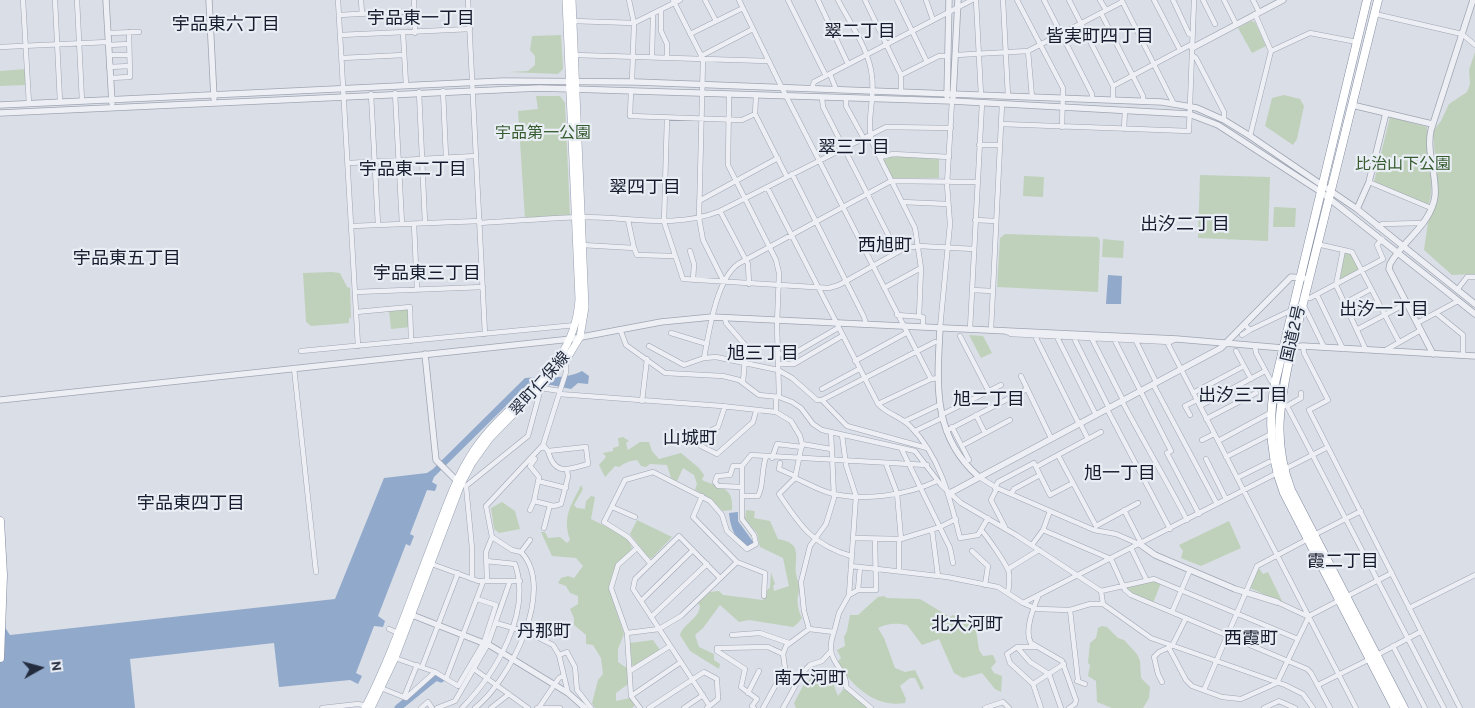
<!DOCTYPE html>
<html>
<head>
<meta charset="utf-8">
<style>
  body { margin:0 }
  #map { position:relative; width:1475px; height:708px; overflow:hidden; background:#dadee7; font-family:Overpass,sans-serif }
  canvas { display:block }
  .north { position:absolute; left:15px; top:643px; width:50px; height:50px; -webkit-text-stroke:4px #e9edf4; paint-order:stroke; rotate:83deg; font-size:14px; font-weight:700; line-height:20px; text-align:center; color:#232b3e }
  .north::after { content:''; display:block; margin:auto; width:18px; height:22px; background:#232b3e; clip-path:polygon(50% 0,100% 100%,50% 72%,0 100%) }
</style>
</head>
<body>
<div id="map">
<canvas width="1475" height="708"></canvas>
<div class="north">N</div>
</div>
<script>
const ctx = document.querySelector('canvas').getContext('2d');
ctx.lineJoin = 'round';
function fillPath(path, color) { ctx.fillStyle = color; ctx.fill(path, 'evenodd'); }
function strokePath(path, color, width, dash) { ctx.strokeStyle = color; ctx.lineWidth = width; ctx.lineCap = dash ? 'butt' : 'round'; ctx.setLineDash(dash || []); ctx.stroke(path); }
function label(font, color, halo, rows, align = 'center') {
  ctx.font = font + ' Overpass,"Noto Sans JP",sans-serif'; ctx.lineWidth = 4.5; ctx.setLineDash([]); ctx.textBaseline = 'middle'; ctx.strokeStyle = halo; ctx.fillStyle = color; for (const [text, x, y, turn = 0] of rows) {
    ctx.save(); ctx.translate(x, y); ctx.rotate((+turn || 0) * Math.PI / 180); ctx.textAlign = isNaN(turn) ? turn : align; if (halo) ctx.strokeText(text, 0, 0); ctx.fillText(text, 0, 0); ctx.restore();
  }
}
const green = new Path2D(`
  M1251,21L1255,22L1266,46L1252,53L1238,28Z
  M561,35L563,69L558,74L509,72L528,71L535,65V56L530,50L532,36Z
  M1475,52V274L1452,275L1424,250L1428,222L1438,199L1433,131L1441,121L1449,104L1467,92L1470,84L1469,70Z
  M26,69V85L0,86V71Z
  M1284,95L1300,99L1304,106L1297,139L1293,145L1265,126L1272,98Z
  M536,96H560L565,103L570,216L525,219L518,111L538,109Z
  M1390,117L1427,127C1427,145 1436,193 1428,205L1374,182Z
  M894,156L939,158V178H892L883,160Z
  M1200,175L1270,177L1268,241L1198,238Z
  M1024,176L1044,177L1043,197L1023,196Z
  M1274,207L1296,208L1295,227H1273Z
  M1005,234L1098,237L1100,241L1098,292L997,287L1000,238Z
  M1103,239L1124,241L1123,258L1102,257Z
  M1347,252L1350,253L1359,269L1358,271L1340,281L1344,254Z
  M331,272L340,273L347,287L350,288L351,318H349V323L311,326L306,322L303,273Z
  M407,308L410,327L391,329L389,310Z
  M969,335L983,336L992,353L981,358Z
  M623,437L629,441L626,443L628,450L640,442H649L652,451L659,459L681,453L699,468L704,475L702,480C720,488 734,486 732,510L723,511L711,499L695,490L697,484L694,475L683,468L677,481L671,478L667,465L650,464L646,467L641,466L637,460C628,461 625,463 619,467L615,466L605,477L599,465L606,457L603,453L613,451V448L619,446L618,438Z
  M581,485L583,489L574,505L577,508L585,509L586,501L591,496L595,497L591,519C603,526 630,534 632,549C597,581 613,595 624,634L618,649V662L628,669V684L616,693V701L630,698L635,705L632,708H595L592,703L598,680L603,674L601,658L593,645L586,644V635L574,625V618L570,609L578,604V596L570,593L566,586L558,583L561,578L568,576L574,578L583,566L576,558L552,556L541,532H545L548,538L560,537L567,543L570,540C562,516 571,506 581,485Z
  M502,502L515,511L520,529L499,533L494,529L491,508Z
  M746,510L755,511L754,518L770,521L778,539C804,543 794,558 796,574C797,578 799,585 800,590C796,596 797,609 802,618L797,624L793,627L749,620L739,622L720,605L703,628L695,635L699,647L714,654V660L720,664L719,669L690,651L680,635C684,623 699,619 700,606L698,603L710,592L719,591L723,595L763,600L766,597L767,590L770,588L771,572L775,584L773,586L774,591L789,586L783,558L760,547L757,533L745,519Z
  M637,520L672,537L652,558H649L630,534Z
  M1229,521L1241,548L1201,566L1181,558L1183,551L1179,545Z
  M1258,567L1263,574L1268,572L1283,603L1250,588Z
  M1150,579L1161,583L1153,603L1131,594L1125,587Z
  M884,596L887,598L920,599L950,617L953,615L961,620L968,619L975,622L979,650L983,656L993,655L996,662L991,668L994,673L1002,676L1001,692L995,689L982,673L963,678L954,673L939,639L922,645L907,625C896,623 888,623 878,628L884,638L895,668L905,672L915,670L924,688L921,690L915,678H910L900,686L906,699L905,703C875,708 852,686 837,662L841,658L837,650L845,646L844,637L847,631L850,615H858L878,597Z
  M1102,626L1107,627L1118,638L1124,640L1137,654L1140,661L1141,678L1150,687L1149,698L1143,708H1112L1097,702L1096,681L1088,676L1090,665L1088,663L1090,643L1096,638L1098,628Z
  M653,640L660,650L635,667L632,665L630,643Z
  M824,669L828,671L838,696L845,687L869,708H796L794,703L804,684Z`);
const water = new Path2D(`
  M1108,275L1122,276L1121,304H1106Z
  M582,371L589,376L588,384L578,383L571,389L551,385L526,386L434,477L432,482L437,485L435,491L427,490L410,534L414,536L410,546L406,544L378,616L385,621L383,627L374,626L356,673L362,676L358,684L350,680L279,687L274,643L130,659L135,708H0V620L10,635L335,599L384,478L427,473L433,469L525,378C543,376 566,380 582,371Z
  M738,512V521L754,543L749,547C736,544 730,526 729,513Z`);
const river = new Path2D(`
  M398,708L436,677L441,679`);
const minor = new Path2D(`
  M23,0L29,104
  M55,0L60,102
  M77,0L82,101
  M338,0L358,346
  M361,0L362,14
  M414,0L415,33
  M468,0L485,334
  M629,0L634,23L632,82
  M673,0L703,59L699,218L703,240L724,282
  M705,0L716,21
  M739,0L782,88L931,379
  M788,0L826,76
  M818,0L848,64
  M838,0C850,23 870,51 872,77C875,99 866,121 872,142L915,228L921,268L919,317
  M865,0L901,75V92
  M897,0L927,62
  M926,0L933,20
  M976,0L981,95
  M1003,0L1008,96
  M1017,0L1063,88L1062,127
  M1044,0L1092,94V99
  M1069,0L1113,86V100
  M1100,0L1106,10
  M1154,0L1180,50
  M1173,0L1189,34L1192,35
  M1203,0L1215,24
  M1224,0L1236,24
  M1253,0L1259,12
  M1122,1L1174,104
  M661,10V31L667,44V58
  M1101,13L1143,96V101
  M1255,14L1271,51
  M1375,14L1462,34L1475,45
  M339,15L414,11
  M573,21L634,23L680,0
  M108,33L139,32
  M403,33L406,85
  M690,34L743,8
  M340,35L470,29
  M108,45L129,44
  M0,47L108,42
  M1028,51L1032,97
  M109,55H129
  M575,55L768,61
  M956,55L1028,51L1122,2
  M1192,55L1196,58L1224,112V120
  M701,56L753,29
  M652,57L653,14
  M342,58L404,55
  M109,67L130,66
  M830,74L836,89
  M901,75L939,56H947
  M110,78L130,77L129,32
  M1113,86L1192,44
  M812,88L814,82L972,0
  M443,91L446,157
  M631,91L630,116L742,120L755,114
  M419,92L425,223
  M395,93L402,224
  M371,94L378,225
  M729,95L728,165L776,260L779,273L777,324L779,397
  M756,96L755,114L787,177
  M822,98L823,107L897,252
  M846,98V106L863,137
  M667,118L664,222L683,279L829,288L839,285L905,248L919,246L974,249
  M1001,124L1189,131L1194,0
  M1124,129L1125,110
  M1250,136L1271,51L1310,33L1357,42
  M979,145H1000
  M880,157L893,154L949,157
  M349,163L476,156
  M792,174L864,317L866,324
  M1369,182L1431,208
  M767,187L878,404C887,414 900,416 910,426C940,456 950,498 960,538L978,535L988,518
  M699,201L778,158
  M902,202L948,204
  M720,211L748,264L749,284
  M628,220L634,248
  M975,220L996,221
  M480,223C514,221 549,218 583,217C630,217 675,229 720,211L886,127L951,128
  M414,224L417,290
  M352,226L480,221
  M1378,227L1382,224L1423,223
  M1317,244L1352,252L1399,342
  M582,245L634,248L637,255L674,256
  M1343,250L1336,285L1366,350
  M690,251L694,264L693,280
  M884,288L921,268
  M972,290L993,291
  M1457,290L1467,277H1475
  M355,292L483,287
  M1317,295L1343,349
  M1303,297L1310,298L1383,259L1377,245L1382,239
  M1345,303L1371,289
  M1301,306L1305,308L1324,347
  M356,312L410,307L411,341
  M1436,313L1463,335V355
  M897,315L923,317V327
  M1351,316L1378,302
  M725,318L726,323L746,346L743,382
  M1417,323L1458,301
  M1245,325L1250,330L1292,310
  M940,328L950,224L947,184L952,101
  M620,329L626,345L665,373L723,376L739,380L759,395L779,397L792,402L801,408L813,424L822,430L915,451L941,485L961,503L1016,535L1101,591L1154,579L1298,639
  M970,329L982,103
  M1358,329L1407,303
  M991,330L1002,104
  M1005,331L1011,334L1170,342L1176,339
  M671,333L707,344
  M1242,335L1250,330
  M960,336L989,392
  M1035,336L1079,424
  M1057,337L1096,415
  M1074,338L1109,408
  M1092,339L1123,400
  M1114,339L1171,451L1167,453L1199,514
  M1136,341L1156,382
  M1167,342L1356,708
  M649,346L684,365L704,358L716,357L778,370L792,378L817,400H822L935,342
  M1255,346L1256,353L1271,381L1275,383
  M1303,346L1304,353L1328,400L1309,410L1460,708
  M301,351L576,325
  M1236,351L1251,379
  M1384,351L1421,330
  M778,354H793
  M704,358C709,332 716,280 738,264L891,181L977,182
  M855,361L906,333
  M778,364H794L842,336
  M793,364V354L838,328
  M294,368L316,572
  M1021,376L1051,438
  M1153,384L1217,504
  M822,389L859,369
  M1193,393L1244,366
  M559,394L722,406L776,412L791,421L800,436L802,444L795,478L779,494C800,526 813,545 851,556
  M822,400L847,426L927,448
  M642,401L647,359
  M1122,401C1143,441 1166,479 1187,520
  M878,404L931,379L939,378
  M1281,405L1287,406L1444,708
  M1200,406L1265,371
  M1287,406L1301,398V393
  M1107,409L1170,529
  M776,412V397
  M941,415L1001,385
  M976,415L985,433
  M1190,415L1185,406L1197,400
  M1206,419L1256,393
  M905,421L939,405
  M1080,423L1088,439
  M952,427L969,460
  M915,431L942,418
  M946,431L1027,389
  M1101,432L1058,455L1096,526L1138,503
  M698,437L701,446L717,454L753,422L756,411
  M690,438L698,437L718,427L725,406
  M1202,440L1214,434
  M1218,441L1270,413
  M802,444L831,449
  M965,444L1010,420
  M542,448L543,445L548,451L586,447L588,464C569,469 555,477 548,451
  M901,448L950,548L953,563
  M1226,457L1271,434
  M772,458L777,444L802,447
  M535,459L530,466L539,477L534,501L554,506L561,504L568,477L567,470
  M1206,459L1226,499
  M780,463L779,469L795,476
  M886,464L897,493L901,539
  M742,466H733L730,475L717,476L715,482L718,486L742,487
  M1036,467L1058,455
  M979,477L997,488L1094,530L1116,534L1141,545
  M795,478C807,483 818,490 830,493C863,502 907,495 937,481
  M1237,478L1269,462
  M538,481L566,488
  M461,484L466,486L528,436L541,388L560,391
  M466,486L472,548V579
  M995,488L998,482L1034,463L1050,495L1073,483
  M997,488L991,500L1005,527
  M1011,494L1014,489L1040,475
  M702,496L693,517L737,562L765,573L764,596
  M742,496H758C764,486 761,470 766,457
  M612,507L635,517
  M530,510L534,501
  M1124,510L1141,543
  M544,528L550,505
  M932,530L938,576
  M981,530C986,535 1008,566 1009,573C1010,579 1009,586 1008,593
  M1043,530L1111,559L1125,590L1131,595L1307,669L1311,673L1330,708
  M1314,535L1361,511
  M853,538L901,539L940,527L956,519
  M1032,545L1043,530L1050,511
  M637,548L618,565L611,588L627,633L631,696L640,708
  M1131,548L1146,579
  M972,551L988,566L985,585
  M521,552L530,540
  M429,563L478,581H520
  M650,563L628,537L604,522L625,480L653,472L710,501L722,515L727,531L747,549L756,544L754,535L742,519V466L751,455L927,465
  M851,566L947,577L998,587L1023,603L1037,609L1070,610L1090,604H1103
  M1008,569L1039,550
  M899,571V539
  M487,581L486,552L492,537
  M858,590H876L875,539
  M1101,591L1103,604L1151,638L1285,685L1303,694L1313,708
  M849,595L858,590L860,567
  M1038,597C1033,609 1024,631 1031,643L1062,661L1076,700L1075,704L1069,708
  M641,601L693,550
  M1277,602L1307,616
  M1023,603L1328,447
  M1409,608L1475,575
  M1070,610L1078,680
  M1172,612L1190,570
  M651,617L707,564
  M496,623L527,632L553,645L559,655L568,693
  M389,629L398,633
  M809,629L804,611L801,582L810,546L826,524L834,498L831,432
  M834,632C822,663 848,667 846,687L871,708
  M627,633L659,629L681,616L737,562
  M732,635L760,633L789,643
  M1393,646L1425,708
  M1017,647L1030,662L1049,674L1061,708
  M1037,647H1017L1007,654L1010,663L1033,684L1041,708
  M1169,648L1186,680L1192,686L1222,697L1241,699L1277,683L1309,616L1392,573
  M559,655L567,652L575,667L577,690L591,708
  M1377,655L1420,632
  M395,658L435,672L458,686L484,642L496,605L477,599
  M422,667L458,573
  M474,669L528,708
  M630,671L670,646
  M446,679L483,582
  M1077,681L1085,684
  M1162,682L1158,674L1154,657L1159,652L1172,646L1186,618
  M1033,684L1064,664
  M1318,685L1370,659
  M381,688L406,698L435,672
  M1204,690L1257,566L1308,539
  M748,693L759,671
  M631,696L681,662
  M404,697L417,665
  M709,705L633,589L635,579L679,536L720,578
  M540,706L559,678L563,676
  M322,708L358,704L368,706
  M421,708L428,702L432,708
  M437,708L455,701L488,644L510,581
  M462,708C496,673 532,613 515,564L486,561
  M475,708C509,682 557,589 521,552L512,550L492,537L486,506L543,445L566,372V360
  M491,708L509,694
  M537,708H560
  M649,708L704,672L717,679L718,699L707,708
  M684,708L703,695
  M754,708L752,706L757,699L741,687L745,669L717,651V648L768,647L783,654
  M763,708L785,668L783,654L786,646L809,629L834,632L839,613L849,595L856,496L846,465L842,435
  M783,708L803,672L810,665L822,661L831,651
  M985,708L1003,702L1009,708
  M1264,708L1279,701L1295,708`);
const tertiary = new Path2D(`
  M106,0L112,103
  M209,0L214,98
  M1192,48L1283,0
  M947,96L949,0
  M953,97L958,0
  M0,105L503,81L636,82L1162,102L1197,108L1224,120L1250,136L1357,209L1475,304
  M1352,105L1432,124
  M0,113L539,88L952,101L1189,114L1218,125L1321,192L1475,314
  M1357,209L1369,182L1386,113
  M940,328C937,385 932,436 979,477
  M425,354L436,460L459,483
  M1433,354L1389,269L1390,264C1403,240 1431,225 1435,196C1437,174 1426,152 1431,130L1473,0
  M0,400L571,339L661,322L712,317L1177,339L1283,348L1303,346L1475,356
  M950,493L1221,348L1291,277L1304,278
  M1141,545L1155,555L1235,589L1277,602
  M407,613L491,646L568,693L585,708`);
const primary = new Path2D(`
  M365,708C393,653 412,594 435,536C446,507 456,477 474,450C510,396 575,373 579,299L566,0
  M371,708L395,658L461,484L472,463L490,438L566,360L580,337L585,307L572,0`);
const trunk = new Path2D(`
  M1367,0L1275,383C1268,421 1270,457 1284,493L1395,708
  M1378,0L1289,360C1279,408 1273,443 1291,490L1404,708`);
const motorway = new Path2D(`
  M0,521L3,575L0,658`);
const parkNames = [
  ["宇品第一公園",543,135],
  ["比治山下公園",1403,166]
];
const streetNames = [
  ["国道2号",1295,334,-77],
  ["翠町仁保線",541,385,-48]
];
const neighbourhoodNames = [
  ["宇品東一丁目",421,20],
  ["宇品東六丁目",226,26],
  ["翠二丁目",860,33],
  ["皆実町四丁目",1100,38],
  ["翠三丁目",854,149],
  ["宇品東二丁目",413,171],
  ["翠四丁目",645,189],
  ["出汐二丁目",1185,226],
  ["西旭町",885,247],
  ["宇品東五丁目",127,260],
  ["宇品東三丁目",427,275],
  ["出汐一丁目",1384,311],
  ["旭三丁目",763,355],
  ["出汐三丁目",1243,397],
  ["旭二丁目",989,401],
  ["山城町",690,440],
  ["旭一丁目",1120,475],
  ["宇品東四丁目",191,505],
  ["霞二丁目",1343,563],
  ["北大河町",967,626],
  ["丹那町",544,633],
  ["西霞町",1251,640],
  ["南大河町",810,680]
];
fillPath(green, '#bfd1ba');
fillPath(water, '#91a9cb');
strokePath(river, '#91a9cb', 7);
strokePath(minor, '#9fa5b1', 5.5);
strokePath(tertiary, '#9fa5b1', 7);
strokePath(primary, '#98a1b3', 8);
strokePath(trunk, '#808a9f', 9);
strokePath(motorway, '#808a9f', 9);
strokePath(minor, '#edeff5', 4.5);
strokePath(tertiary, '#edeff5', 5.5);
strokePath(primary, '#fff', 7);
strokePath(trunk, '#fff', 8);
strokePath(motorway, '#fff', 8);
label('16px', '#355b2f', '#e9edf4', parkNames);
label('16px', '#232b3e', '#e9edf4', streetNames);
label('18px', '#161c2e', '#e9edf4', neighbourhoodNames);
</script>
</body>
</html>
